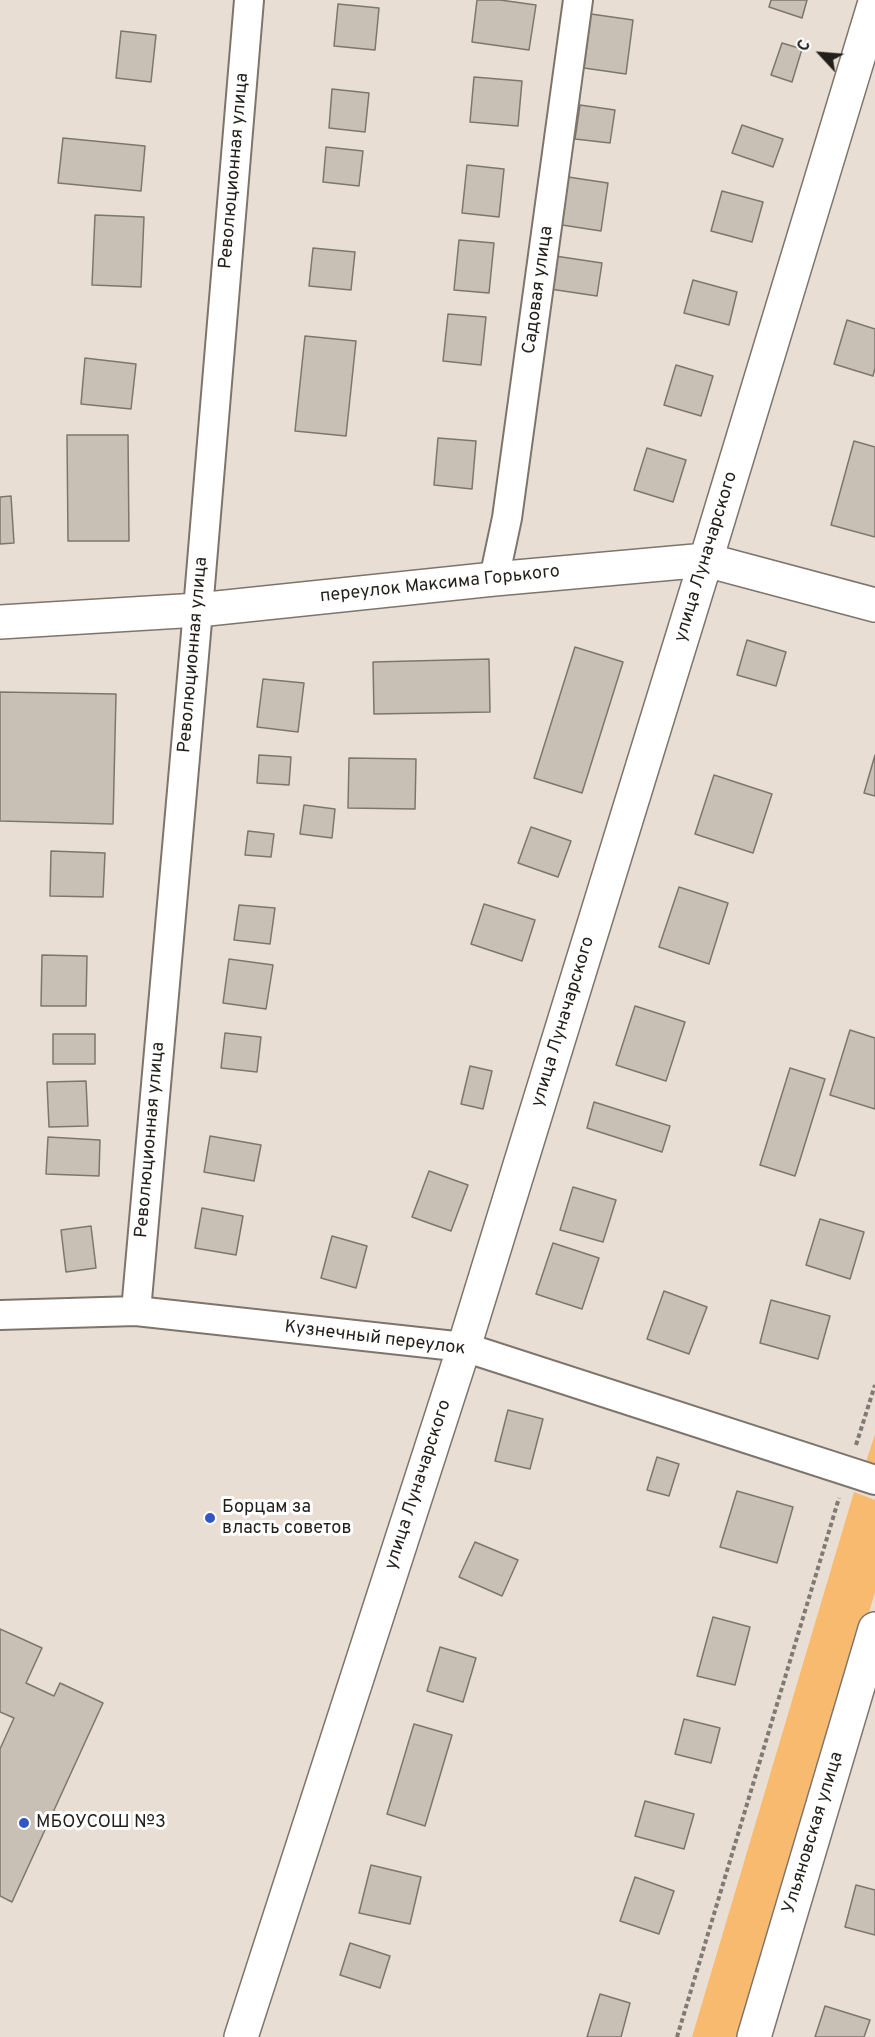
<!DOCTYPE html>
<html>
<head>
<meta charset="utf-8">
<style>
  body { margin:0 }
  #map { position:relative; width:875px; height:2037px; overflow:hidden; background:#e8ded4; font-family:Overpass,sans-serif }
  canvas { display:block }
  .north { position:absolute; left:791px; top:24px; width:60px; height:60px; -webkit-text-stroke:4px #fff; paint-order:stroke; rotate:296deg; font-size:16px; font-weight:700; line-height:24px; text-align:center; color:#221f1b }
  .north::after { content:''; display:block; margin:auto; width:21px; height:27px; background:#221f1b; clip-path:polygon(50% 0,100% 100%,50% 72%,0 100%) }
</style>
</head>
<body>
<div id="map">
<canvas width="875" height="2037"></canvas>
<div class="north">С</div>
</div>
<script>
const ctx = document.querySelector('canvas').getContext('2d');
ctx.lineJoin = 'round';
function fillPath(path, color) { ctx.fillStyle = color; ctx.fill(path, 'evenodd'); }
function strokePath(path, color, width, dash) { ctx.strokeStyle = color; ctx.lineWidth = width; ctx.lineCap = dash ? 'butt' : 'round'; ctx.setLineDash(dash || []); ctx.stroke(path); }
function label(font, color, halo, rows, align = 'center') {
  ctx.font = font + ' Overpass,sans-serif'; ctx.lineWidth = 6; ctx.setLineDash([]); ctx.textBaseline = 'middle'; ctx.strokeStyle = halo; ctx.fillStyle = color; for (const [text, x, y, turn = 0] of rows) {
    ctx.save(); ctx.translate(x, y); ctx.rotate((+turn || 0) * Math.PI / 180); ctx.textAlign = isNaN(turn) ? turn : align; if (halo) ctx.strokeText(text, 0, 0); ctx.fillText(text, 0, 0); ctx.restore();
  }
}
const green = new Path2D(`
  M875,1434V1465L866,1462Z
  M854,1492L875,1500V1592L744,2037H692Z`);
const building = new Path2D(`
  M477,0H500L536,5L529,50L472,42Z
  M771,0H807L802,18L769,7Z
  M338,4L379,8L375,50L334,46Z
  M591,14L633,20L626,74L584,68Z
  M121,31L156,35L151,82L116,78Z
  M782,43L802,49L792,82L771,75Z
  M474,77L522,81L518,126L470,122Z
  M332,89L369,93L365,132L329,128Z
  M580,105L615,110L610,143L575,139Z
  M742,125L783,139L773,167L732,153Z
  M63,138L145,146L141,191L58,183Z
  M326,147L363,151L359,186L323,182Z
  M467,165L504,169L499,217L462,213Z
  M568,177L608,183L601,231L562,225Z
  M722,191L763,202L752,242L711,231Z
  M95,215L144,217L141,287L92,285Z
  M459,240L494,243L489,293L454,290Z
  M313,248L355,252L351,290L309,286Z
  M555,256L602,263L597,296L550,289Z
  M693,280L737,292L729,325L684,313Z
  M448,314L486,317L481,365L443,361Z
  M847,320L875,329V368L873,376L834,364Z
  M305,336L356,341L346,436L295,431Z
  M85,358L136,364L131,409L81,404Z
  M676,365L713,376L701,416L664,405Z
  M67,435H128L129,541H68Z
  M438,438L476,441L472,489L434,485Z
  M854,441L875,447V537L831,525Z
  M647,448L686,460L673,502L634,490Z
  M11,496L14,543L0,544V497Z
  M747,640L786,652L776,686L737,675Z
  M575,647L623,662L582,793L534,778Z
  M489,659L490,712L374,714L373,662Z
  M263,679L304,683L298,732L257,727Z
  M0,692L116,694L113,824L0,821Z
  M259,755L291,757L289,785L257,783Z
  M875,755V796L864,793Z
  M349,758L416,759L415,809L348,808Z
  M714,775L772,794L753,853L695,834Z
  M304,805L335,809L332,838L300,834Z
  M531,827L571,841L558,877L518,863Z
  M248,831L274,834L271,857L245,855Z
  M51,851L105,853L103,897L50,896Z
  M679,887L728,903L709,964L659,947Z
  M484,904L535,920L522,961L471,944Z
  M239,905L275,908L270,944L234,940Z
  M42,955L87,956L86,1006H41Z
  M229,959L273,965L266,1009L223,1003Z
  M635,1006L685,1022L666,1081L616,1065Z
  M850,1030L875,1038V1109L830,1095Z
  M225,1033L261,1037L257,1072L221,1068Z
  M53,1034H95V1064H53Z
  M470,1066L492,1071L483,1109L461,1104Z
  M790,1068L825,1079L795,1176L760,1165Z
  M86,1081L88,1126L49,1127L47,1082Z
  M594,1102L670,1126L662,1152L587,1128Z
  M210,1136L261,1145L254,1181L204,1172Z
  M48,1137L100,1140L99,1176L46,1174Z
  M429,1171L468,1185L451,1231L412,1217Z
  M573,1187L616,1200L603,1242L560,1230Z
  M202,1208L243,1216L236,1255L195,1248Z
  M820,1219L864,1232L850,1279L806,1265Z
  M91,1226L96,1268L66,1272L61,1230Z
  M332,1236L367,1246L356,1288L321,1278Z
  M553,1243L599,1258L582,1309L536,1294Z
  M664,1291L707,1307L689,1354L647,1339Z
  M771,1300L830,1316L818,1359L760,1343Z
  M508,1410L543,1419L530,1469L495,1461Z
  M657,1457L679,1464L669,1496L647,1490Z
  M737,1491L793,1507L777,1563L720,1547Z
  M475,1542L518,1560L502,1596L459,1577Z
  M713,1617L750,1627L735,1685L697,1676Z
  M0,1629L42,1648L26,1683L54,1696L60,1683L103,1703L12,1902L0,1896V1749L14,1718L0,1712Z
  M440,1647L476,1658L463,1702L427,1691Z
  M684,1719L720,1728L711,1763L675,1754Z
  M414,1724L452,1735L425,1826L387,1814Z
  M645,1801L694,1814L684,1849L635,1836Z
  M371,1865L421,1877L410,1924L359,1913Z
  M635,1877L674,1891L659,1934L620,1921Z
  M856,1885L875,1890V1935L845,1927Z
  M350,1943L390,1956L380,1988L340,1975Z
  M600,1994L630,2003L621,2037H587Z
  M825,2006L870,2020L864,2037H815Z`);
const path = new Path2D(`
  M856,1445L875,1385
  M677,2037L839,1498`);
const street = new Path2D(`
  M494,579L507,518L578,0
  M136,1311L198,610L249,0
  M0,1315L136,1311L464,1347L875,1480`);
const secondary = new Path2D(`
  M0,622L198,610L494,579L706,560L875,605
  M241,2037L464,1347L706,560L875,2
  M754,2037L875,1629`);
const markers = [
  [210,1518,6,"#3156c6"],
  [24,1823,6,"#3156c6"]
];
const streetNames = [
  ["Революционная улица",235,171,-85],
  ["Садовая улица",539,290,-82],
  ["улица Луначарского",707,557,-73],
  ["переулок Максима Горького",440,585,-6],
  ["Революционная улица",194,655,-85],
  ["улица Луначарского",564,1022,-73],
  ["Революционная улица",151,1140,-85],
  ["Кузнечный переулок",375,1339,7],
  ["улица Луначарского",419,1485,-72],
  ["Ульяновская улица",814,1833,-73]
];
const poiNames = [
  ["Борцам за",222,1508],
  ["власть советов",222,1529],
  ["МБОУСОШ №3",36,1823]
];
fillPath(green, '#f8ba6e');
fillPath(building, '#c8bfb5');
strokePath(building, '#7e766d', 1.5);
strokePath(street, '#7d756b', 32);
strokePath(secondary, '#7d756b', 36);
strokePath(path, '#807a73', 4, [4.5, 3]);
strokePath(street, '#fff', 28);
strokePath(secondary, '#fff', 33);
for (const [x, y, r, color] of markers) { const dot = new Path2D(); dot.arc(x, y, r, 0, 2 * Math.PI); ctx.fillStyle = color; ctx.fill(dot); strokePath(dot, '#fff', 2); }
label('18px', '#221f1b', '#fff', streetNames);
label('18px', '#221f1b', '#fff', poiNames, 'left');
</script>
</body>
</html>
